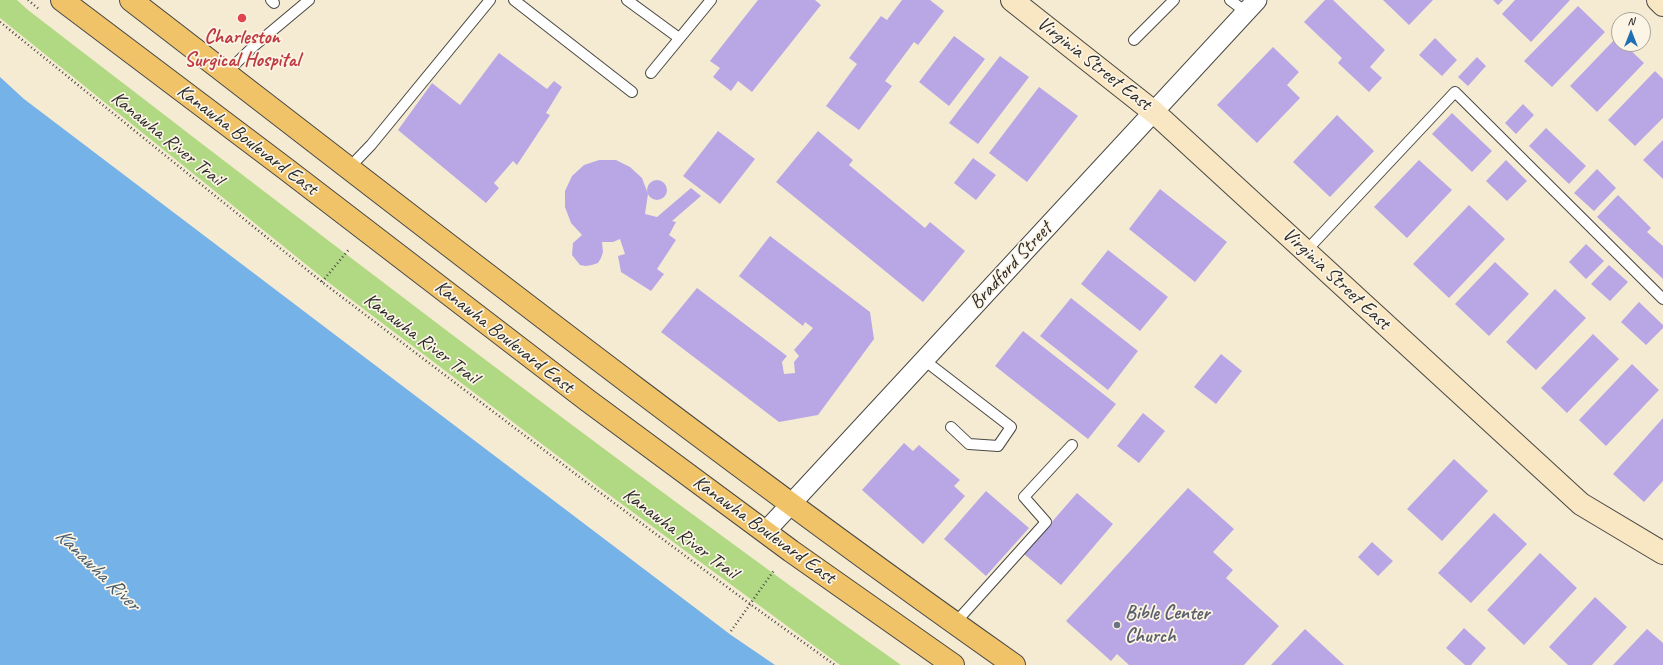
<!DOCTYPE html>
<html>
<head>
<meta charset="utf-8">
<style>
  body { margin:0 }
  #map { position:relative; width:1663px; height:665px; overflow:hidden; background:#f5ebd3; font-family:Caveat,sans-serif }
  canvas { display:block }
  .north { position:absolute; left:1611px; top:12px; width:40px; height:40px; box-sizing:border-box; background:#fcf5e5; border:1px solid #a8a49b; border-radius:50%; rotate:0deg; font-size:11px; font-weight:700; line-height:16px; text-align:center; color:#2b2b2b }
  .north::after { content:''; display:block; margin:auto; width:14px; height:18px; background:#1f6fb2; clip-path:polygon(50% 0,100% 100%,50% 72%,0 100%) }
</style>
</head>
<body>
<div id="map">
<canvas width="1663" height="665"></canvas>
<div class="north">N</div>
</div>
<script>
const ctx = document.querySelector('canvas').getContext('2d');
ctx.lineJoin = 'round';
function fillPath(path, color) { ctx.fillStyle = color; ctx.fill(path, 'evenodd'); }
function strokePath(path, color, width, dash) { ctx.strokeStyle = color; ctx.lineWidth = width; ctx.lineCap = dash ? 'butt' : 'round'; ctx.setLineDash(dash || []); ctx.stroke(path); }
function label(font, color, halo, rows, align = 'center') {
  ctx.font = font + ' Caveat,sans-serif'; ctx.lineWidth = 3.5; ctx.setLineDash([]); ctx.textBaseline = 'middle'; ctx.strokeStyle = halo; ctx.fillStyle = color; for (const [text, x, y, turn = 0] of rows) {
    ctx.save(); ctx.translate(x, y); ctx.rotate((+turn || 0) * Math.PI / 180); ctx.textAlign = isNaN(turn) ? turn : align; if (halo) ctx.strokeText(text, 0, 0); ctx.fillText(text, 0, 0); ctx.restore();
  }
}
const green = new Path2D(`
  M0,0H17L28,10C317,232 605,455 901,665H840L600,488L324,279L0,18Z`);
const water = new Path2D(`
  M0,77L24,99L731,635L775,665H0Z`);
const building = new Path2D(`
  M758,0H815L821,5L752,92L738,81L731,91L713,77L720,68L710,61Z
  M902,0H930L944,11L918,45L914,42L885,81L892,86L859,130L826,106L857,64L849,58L881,16L887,20Z
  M1325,0H1333L1385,50L1370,67L1382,78L1369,92L1338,63L1342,58L1304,22Z
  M1383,0H1433L1409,25Z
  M1493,0H1503L1498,5Z
  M1515,0H1570L1531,42L1502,14Z
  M1578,6L1605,32L1552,87L1524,61Z
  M954,36L985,59L949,106L919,82Z
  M1617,37L1619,39V44H1624L1644,63L1597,112L1570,86Z
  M1435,38L1457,60L1442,76L1419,55Z
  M1273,47L1299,72L1287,85L1300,98L1257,143L1217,105Z
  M499,53L547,89L554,81L562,87L546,113L550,115L517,165L513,161L494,183L499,188L486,203L398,130L432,83L460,105Z
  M1000,56L1029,77L978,144L949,123Z
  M1477,57L1486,66L1468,86L1458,77Z
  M1655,71L1663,79V118L1635,146L1608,120Z
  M1039,87L1078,116L1027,182L989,153Z
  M1523,104L1534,115L1516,134L1505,123Z
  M1452,113L1492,151L1472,172L1432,134Z
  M1337,115L1374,151L1330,197L1293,162Z
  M1546,128L1586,166L1569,184L1529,146Z
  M718,131L755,159L720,204L683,176Z
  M818,131L853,160L849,165L925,228L930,222L965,251L923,302L776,182Z
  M1663,140V179L1643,160Z
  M973,158L996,175L976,200L954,183Z
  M599,160H616L630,167L642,178L648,194L645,214L657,217L691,188L701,196L672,221L676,222L669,235L676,240L657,269L664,274L651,291L621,272L618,256L625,254L620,239L613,242H602L603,252L601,258L598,263L592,265L586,266L580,265L572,255L573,243L582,235L571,223L565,207V191L572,176L584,165Z
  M1419,160L1452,190L1407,238L1374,207Z
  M1506,160L1527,181L1507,201L1486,181Z
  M1597,169L1616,188L1594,211L1574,193Z
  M647 190a10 10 0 1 1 20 0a10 10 0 1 1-20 0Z
  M1160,189L1227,242L1195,282L1129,229Z
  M1618,195L1651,228L1647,232L1663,246V279L1597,217Z
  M1469,205L1505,239L1449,298L1413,264Z
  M770,236L870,312L874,339L818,415L779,422L661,332L697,288L787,356L782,362L784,374L795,373L794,362L799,356L794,350L813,328L805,322L803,326L739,276Z
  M1586,244L1604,261L1586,279L1569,262Z
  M1108,250L1168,297L1140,331L1081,284Z
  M1495,262L1529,294L1489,336L1455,304Z
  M1609,265L1628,282L1610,301L1591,284Z
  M1555,289L1586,318L1536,370L1506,342Z
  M1071,298L1138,351L1108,390L1040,336Z
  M1639,302L1663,325V328L1646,345L1621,322Z
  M1023,331L1116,404L1088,439L995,366Z
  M1593,334L1619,359L1567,413L1541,388Z
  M1221,354L1242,371L1216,404L1194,387Z
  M1632,364L1659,390L1606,446L1579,420Z
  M1143,413L1165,431L1139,463L1117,446Z
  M1663,418V481L1644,502L1613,474Z
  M904,443L913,451L919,445L960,480L954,486L965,496L923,544L862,490Z
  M1454,459L1488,491L1442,541L1407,509Z
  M1188,488L1234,529L1213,552L1233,570L1226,578L1279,626L1244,665H1129L1117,654L1111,661L1066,621Z
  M986,491L1029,528L986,576L944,539Z
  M1077,493L1113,524L1061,585L1024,554Z
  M1494,513L1527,544L1471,603L1438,573Z
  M1372,542L1393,561L1378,576L1358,557Z
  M1540,553L1577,588L1524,645L1487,610Z
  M1595,597L1627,627L1592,665H1568L1549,647Z
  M1464,628L1486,648L1471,665H1465L1446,648Z
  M1305,629L1344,665H1271Z
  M1647,629L1663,643V665H1613Z`);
const path = new Path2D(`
  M28,0L40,10
  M0,22L322,282L598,491L750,604L835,665
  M322,282L350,248
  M731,631L775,569`);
const service = new Path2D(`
  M271,0L274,3
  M514,0L632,92
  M627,0L679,38
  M1230,0L1246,12
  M1134,40L1174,0
  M226,73L254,46L309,0
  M651,73L711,0
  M349,168L371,145L490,0
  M1306,251L1455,92L1663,299
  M924,360L1011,427L998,446L969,444L951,427
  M955,623L1046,522L1024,497L1072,445`);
const minor = new Path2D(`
  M765,532L1257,0`);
const secondary = new Path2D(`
  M1012,0L1155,113L1581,504L1663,553
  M1658,0L1663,5`);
const primary = new Path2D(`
  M62,0L286,169L587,400L791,551L953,665
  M131,0C423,225 713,453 1014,665`);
const markers = [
  [242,18,5,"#e0444e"],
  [1117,625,4,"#6b7280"]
];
const healthNames = [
  ["Charleston",242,38],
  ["Surgical Hospital",242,61]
];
const streetNames = [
  ["Virginia Street East",1094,64,38],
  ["Kanawha River Trail",167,139,39],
  ["Kanawha Boulevard East",247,140,37],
  ["Bradford Street",1011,266,-47],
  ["Virginia Street East",1336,279,43],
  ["Kanawha Boulevard East",504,337,38],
  ["Kanawha River Trail",421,339,37],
  ["Kanawha Boulevard East",764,530,36],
  ["Kanawha River Trail",680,534,37]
];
const worshipNames = [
  ["Bible Center",1125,614],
  ["Church",1125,637]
];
const waterNames = [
  ["Kanawha River",97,570,44]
];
fillPath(green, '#b1d882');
fillPath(water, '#75b2e7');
fillPath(building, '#b9a7e5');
strokePath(service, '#494844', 12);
strokePath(minor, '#494844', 21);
strokePath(secondary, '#494844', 24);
strokePath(primary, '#494844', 24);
strokePath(path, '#494844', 2.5, [1, 3]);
strokePath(service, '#fff', 10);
strokePath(minor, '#fff', 19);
strokePath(secondary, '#f9e7c3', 22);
strokePath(primary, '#f1c369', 22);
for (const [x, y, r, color] of markers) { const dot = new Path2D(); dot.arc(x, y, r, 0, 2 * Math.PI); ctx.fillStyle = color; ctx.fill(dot); strokePath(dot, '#fcf5e5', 1.5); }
label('bold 20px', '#be3a42', '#fcf5e5', healthNames);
label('20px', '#2b2b2b', '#fcf5e5', streetNames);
label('bold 20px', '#5b616d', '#fcf5e5', worshipNames, 'left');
label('italic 21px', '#455a6d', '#fcf5e5', waterNames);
</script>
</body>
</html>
